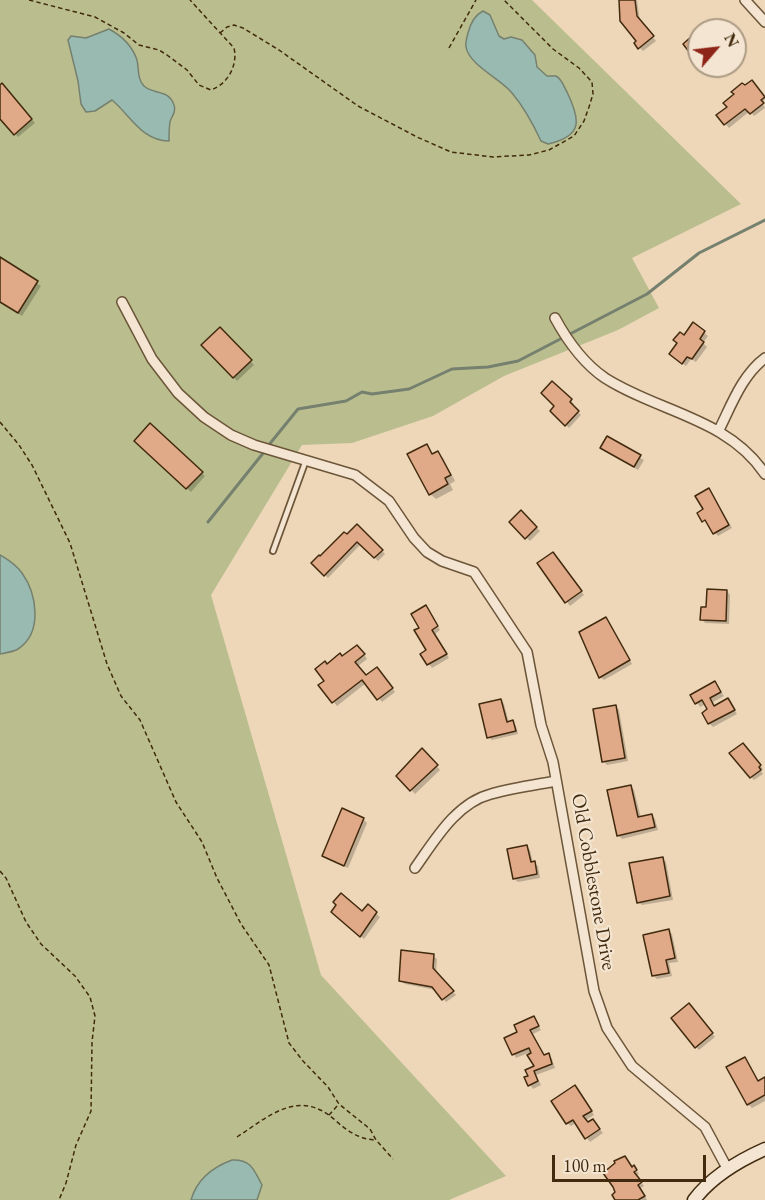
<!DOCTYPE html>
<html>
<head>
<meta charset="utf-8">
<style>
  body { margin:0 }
  #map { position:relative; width:765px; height:1200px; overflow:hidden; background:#edd7b8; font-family:"EB Garamond",serif }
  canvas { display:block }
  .north { position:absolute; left:687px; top:18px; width:60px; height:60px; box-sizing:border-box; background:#f3e5d1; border:2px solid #ac9a83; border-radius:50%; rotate:62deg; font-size:16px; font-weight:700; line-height:24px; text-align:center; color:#412a0e }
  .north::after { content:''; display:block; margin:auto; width:21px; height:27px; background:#8f2418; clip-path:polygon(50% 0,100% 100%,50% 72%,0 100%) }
  .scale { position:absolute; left:552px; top:1155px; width:154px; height:27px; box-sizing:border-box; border:3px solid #412a0e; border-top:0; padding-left:8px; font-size:18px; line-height:21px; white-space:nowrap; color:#412a0e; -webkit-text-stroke:4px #f3e5d1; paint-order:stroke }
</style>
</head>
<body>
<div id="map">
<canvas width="765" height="1200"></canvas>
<div class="north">N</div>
<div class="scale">100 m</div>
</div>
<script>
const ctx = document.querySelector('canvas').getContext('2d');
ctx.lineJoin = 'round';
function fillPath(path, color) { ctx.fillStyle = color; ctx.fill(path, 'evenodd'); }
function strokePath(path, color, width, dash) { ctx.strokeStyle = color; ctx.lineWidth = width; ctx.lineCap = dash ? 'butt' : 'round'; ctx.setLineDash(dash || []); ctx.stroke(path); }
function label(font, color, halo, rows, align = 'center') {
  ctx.font = font + ' "EB Garamond",serif'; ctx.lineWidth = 4.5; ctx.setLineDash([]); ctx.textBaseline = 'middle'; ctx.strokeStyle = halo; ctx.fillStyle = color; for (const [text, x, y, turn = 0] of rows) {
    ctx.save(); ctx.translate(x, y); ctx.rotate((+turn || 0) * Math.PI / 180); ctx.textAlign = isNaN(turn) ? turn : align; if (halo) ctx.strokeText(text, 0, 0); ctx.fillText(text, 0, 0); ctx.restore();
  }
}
const green = new Path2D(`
  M0,0H532L741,204L632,258L659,308L618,330L504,376L433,416L352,443L302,445L211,595L321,975L506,1176L449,1200H0Z`);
const water = new Path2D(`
  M483,11L490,15L499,36L504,39L511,37L522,40L535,55L537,67L547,76C548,76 555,76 556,76C562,79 564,87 567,92C580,119 584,136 548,144L541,141C533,124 524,107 512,93C501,79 469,65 466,47C465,43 467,37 468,33C470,25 475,15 483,11Z
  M109,29C122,36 132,45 137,60C139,68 137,79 144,86C154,95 169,89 174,105C177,113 171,116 170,122C169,128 169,135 169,141C142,141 131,116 112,100L95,111L86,112L81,104L78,81L68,40L71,36L86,38Z
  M0,555C7,559 17,566 22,573C37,594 43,633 18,649C13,652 5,653 0,654Z
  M232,1160C251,1159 254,1170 262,1185L257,1200H191C197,1179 213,1167 232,1160Z`);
const shadow = new Path2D(`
  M621,0H637L640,21L656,41L643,51L636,44L638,42Z
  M699,38V59L698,60L685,45Z
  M717,66H730L723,72Z
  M755,85L765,98L763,104L765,108L754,116L750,111L729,128L718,115L729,107L745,87Z
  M0,87L5,89L35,123L18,137L0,116Z
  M0,259L41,286L22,316L0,302Z
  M694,324L708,336L703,343L707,347L696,362L691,359L686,366L674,357L679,344Z
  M220,329L254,365L237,381L203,345Z
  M552,383L574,404L572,406L581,415L569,428L552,411L557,406Z
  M150,425L205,476L191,492L136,441Z
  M607,439L644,460L638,470L602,448Z
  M427,446L434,455L437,453L443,458L455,481L450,484L453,490L436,499L430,494Z
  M712,493L732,528L718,536L699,513L705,510Z
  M521,512L540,531L530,541L511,522Z
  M357,526L385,554L378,561L361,544L328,578L313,563Z
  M553,554L584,595L570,606L539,564Z
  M727,591L730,595L729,624L705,623L702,619L708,609Z
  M429,610L440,630L435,634L449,658L432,668L422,654L428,651L421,628Z
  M609,622L632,664L604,680L600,677Z
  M361,650L367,659L358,666L366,677L380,672L395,692L382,702L366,683L337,706L320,686L326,681L327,665Z
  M715,683L724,696L713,702L715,707L728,700L737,714L713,727L709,723V710L706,704L700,707L692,695Z
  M501,700L504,704L509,723L513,722L516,726L518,734L492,740L488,737Z
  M616,707L619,710L628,761L607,765L604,762Z
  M747,749L763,769L761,771L763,774L754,780L751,777Z
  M422,750L440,770L415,794L398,776Z
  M631,786L634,790L641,818L651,815L655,819L658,830L622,839L618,835Z
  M363,819L367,823L348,868L327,859L324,856Z
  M527,847L530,850L533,863L538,866L540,878L518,882L514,879Z
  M662,859L666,862L673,900L642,905L638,902Z
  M368,906L380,917L364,939L336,915L362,913Z
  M668,931L672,934L678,962L669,963L672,976L657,979L654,976L645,936Z
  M433,956L437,959L436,973L456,995L446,1002L436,990L405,984L401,981Z
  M692,1009L715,1037L699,1050L696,1047Z
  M533,1018L541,1030L533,1034L545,1057L548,1055L552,1059L555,1068L536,1075L541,1085L533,1089L526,1078L536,1067L528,1053L516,1058L506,1038L518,1033Z
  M765,1079V1101L752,1108L748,1104L759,1082Z
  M578,1090L594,1115L586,1120L588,1124L593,1121L603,1133L590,1142L576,1123L571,1126L567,1123Z
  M634,1167L639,1174L636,1176L644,1186L641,1188L647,1200H616Z`);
const stream = new Path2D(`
  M268,446L298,409L346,401L362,392L372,394L409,389L452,369L488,367L518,361L647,294L699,253L765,220
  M208,522L264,452`);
const building = new Path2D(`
  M619,0H635L637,16L654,36L638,49L634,43L636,41L620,21Z
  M692,36L695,40L699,36V52L693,57L683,44Z
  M752,80L765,97L761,100L764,103L750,114L745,109L724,125L716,115L727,107L723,103L734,94L731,92L742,83L745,85Z
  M2,83L32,119L14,135L0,119V85Z
  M0,257L38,281L18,313L0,302Z
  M693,322L705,331L700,339L704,342L692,359L687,357L682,364L669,354L677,343L673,340L680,332L684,335Z
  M220,327L252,360L233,378L201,345Z
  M552,381L572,399L570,402L579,411L565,426L550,411L554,406L541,393Z
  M150,423L203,472L186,489L134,441Z
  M607,436L641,455L634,467L600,448Z
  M427,444L432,454L438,451L451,475L445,478L448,484L429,495L407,454Z
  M709,488L729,525L713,534L705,520L702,522L697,513L703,509L695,496Z
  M521,510L537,527L525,539L509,522Z
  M357,524L383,550L374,558L357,542L324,576L311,563L319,555L320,556L344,532L347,534Z
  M553,552L582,591L565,603L537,563Z
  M707,589L727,590L726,621L700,620L701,607H706Z
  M426,605L438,626L432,630L447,654L427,665L420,654L426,650L414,630L419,628L411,614Z
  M606,617L630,660L599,678L579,632Z
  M357,645L365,654L355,662L366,675L377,667L393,688L377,700L362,680L332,703L318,685L324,681L315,669L325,661L327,664L340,653L342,656Z
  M715,681L721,692L710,698L714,706L728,698L735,710L708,724L702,713L707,709L702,700L695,704L690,695Z
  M501,699L507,722L513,720L516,731L487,738L479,704Z
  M616,705L625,758L602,762L593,709Z
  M743,743L761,765L759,767L761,770L750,778L729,753Z
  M422,748L438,765L410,791L396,776Z
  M631,785L638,817L652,814L655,827L617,836L607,790Z
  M342,808L364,818L344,866L322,856Z
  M527,845L531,862L535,861L537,874L513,879L507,849Z
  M663,857L670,896L637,903L629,863Z
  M341,893L362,911L368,904L377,912L360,937L331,912L336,905L333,902Z
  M669,929L675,958L666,960L669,973L652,976L643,935Z
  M401,950L434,954L433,968L454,991L442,1000L432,987L399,981Z
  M689,1003L713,1033L695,1048L671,1018Z
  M534,1016L539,1026L530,1030L544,1055L549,1053L552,1064L534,1071L538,1081L528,1086L524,1077L528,1076L525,1070L534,1066L527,1055L531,1053L529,1048L512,1055L504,1038L517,1032L514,1025Z
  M745,1057L758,1081L765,1077V1095L747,1105L726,1067Z
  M575,1085L592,1111L583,1116L588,1122L593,1119L600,1129L585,1139L573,1120L566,1124L551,1101Z
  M625,1156L632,1167L634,1165L637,1170L634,1172L642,1182L638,1185L645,1196L638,1200H615L612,1195L615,1192L613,1187L603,1173L615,1163L614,1161Z`);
const path = new Path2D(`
  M29,0L95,17L124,33L139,45L159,50L167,55L187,70L199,85L211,90C228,84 238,65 234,48L190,0
  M220,33L227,27L234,25L243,28L279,50L358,106L417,137L451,152L493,157L529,155L549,150L574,136L584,121L589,107L593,94L592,82L579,68L553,49L504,0
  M449,48L476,0
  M0,422L19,445L32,465L70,543L107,664L121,696L140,720L176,802L202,842L217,878L241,924L269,965L289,1043L303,1061L328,1087L339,1104L370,1129L376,1140L393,1159
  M0,871L6,878L26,922L41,944L75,976L90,997L95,1016L92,1042L91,1111L76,1145L66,1183L59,1200
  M329,1115L338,1105
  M237,1137C269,1116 299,1088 335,1120C347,1131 359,1139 375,1140`);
const lane = new Path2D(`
  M273,551L306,460`);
const street = new Path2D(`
  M745,0L765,22
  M122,302L152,359L178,393L204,417L231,435L254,445L355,475L389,501L414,538L427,552L442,561L474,572L527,652L541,725L553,762L594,991L607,1028L632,1066L705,1127L727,1168
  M555,318C568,342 583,363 605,378C658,412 728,418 765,474
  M719,430C731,406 742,375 765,358
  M415,868C435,840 456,803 491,794C512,788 534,785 556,781`);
const secondary = new Path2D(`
  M694,1200C712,1176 738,1161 765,1149`);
const streetNames = [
  ["Old Cobblestone Drive",593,882,80]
];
fillPath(green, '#babe8e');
fillPath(water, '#99bab0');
strokePath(water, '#76806f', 1.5);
fillPath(shadow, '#0003');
strokePath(stream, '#76806f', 3);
fillPath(building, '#e0a987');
strokePath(building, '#412a0e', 1.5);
strokePath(lane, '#6c5538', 8);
strokePath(street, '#6c5538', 12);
strokePath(secondary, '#412a0e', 15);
strokePath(path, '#412a0e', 1.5, [4.5, 3]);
strokePath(lane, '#f3e5d1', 4.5);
strokePath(street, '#f3e5d1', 9);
strokePath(secondary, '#f3e5d1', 12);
label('20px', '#412a0e', '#f3e5d1', streetNames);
</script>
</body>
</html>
